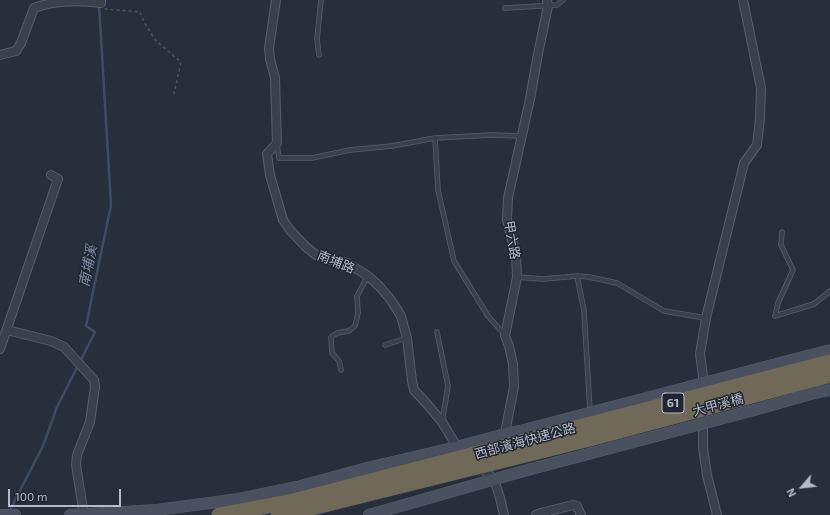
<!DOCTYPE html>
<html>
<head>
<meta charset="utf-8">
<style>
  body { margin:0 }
  #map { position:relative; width:830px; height:515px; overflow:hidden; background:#272f3c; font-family:"Exo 2",sans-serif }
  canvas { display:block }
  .north { position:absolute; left:782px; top:467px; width:40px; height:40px; -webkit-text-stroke:3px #1f2631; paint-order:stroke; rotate:242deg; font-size:11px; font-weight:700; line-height:16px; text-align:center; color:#b6bcc7 }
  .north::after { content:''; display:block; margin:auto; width:14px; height:18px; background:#b6bcc7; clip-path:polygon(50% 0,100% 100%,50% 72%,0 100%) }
  .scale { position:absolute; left:8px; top:489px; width:113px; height:18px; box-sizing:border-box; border:2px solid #b6bcc7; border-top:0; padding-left:5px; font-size:12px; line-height:14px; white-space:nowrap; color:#b6bcc7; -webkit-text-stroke:3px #1f2631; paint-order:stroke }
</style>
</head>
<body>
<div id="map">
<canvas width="830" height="515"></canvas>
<div class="north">N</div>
<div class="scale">100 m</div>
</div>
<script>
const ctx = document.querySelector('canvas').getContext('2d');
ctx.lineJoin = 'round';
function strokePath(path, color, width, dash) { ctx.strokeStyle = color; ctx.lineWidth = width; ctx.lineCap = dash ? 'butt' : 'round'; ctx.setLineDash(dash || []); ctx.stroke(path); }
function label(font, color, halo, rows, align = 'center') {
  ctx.font = font + ' "Exo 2","Noto Sans TC",sans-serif'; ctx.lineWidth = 3; ctx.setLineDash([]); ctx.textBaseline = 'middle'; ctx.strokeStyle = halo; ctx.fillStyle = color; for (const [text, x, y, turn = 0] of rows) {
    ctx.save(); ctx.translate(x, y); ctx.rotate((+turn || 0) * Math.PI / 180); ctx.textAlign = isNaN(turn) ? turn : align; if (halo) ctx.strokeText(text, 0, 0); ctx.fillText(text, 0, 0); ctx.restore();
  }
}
const stream = new Path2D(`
  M9,512L43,446L57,407L95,332L86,326L111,205L99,4`);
const path = new Path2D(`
  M105,8L106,9L140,12L144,22L156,41L181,62L174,94`);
const lane = new Path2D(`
  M505,8L557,5L563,0
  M319,55L317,39L321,0
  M435,138L438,190L454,261L488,316L504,334
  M277,144L279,158H312L350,150L392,146L435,138L491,135L522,136
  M782,232L781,245L793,270L778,303L775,316L814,304L830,291
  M577,276L584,311L590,411
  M517,277L543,279L577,276L589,277L617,283L664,311L706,318
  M437,332L448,386L442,422
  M385,345L407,338
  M341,370L339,361L332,353L331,337L337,333L349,331L355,326L358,313L357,296L368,276`);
const street = new Path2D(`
  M276,0L269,48L270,59L275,78L277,143L267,154L270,175L283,220L290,230L306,247L316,255L327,259L347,263L368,276L379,286L391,300L401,316L407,338L412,381L414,390L427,404L442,422L457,447L460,449
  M0,55L16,51L21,43L34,8C56,0 78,0 101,3V0
  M7,330L51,341L64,347L94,380L95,387L90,422L77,455L76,465L84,515
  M0,349L58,179L51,175
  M703,388V376L700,354L706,318L744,163L757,145L760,118L761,88L743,0
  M703,419V448L707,475L717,515
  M504,438L514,387L513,364L509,346L505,336L517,277L516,256L507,220L508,198L530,99L538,54L548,6L547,0
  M479,466L494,479L500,498L504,515
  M536,515L541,513L573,505L577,506L581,515`);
const secondary = new Path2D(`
  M0,515H15
  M70,515L157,510L239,499L297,487L367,468L457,447L505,434L524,430
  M369,515L520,472`);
const secondaryBridge = new Path2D(`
  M524,430L830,350
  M520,472L758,409L814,393L830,390`);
const highwayBridge = new Path2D(`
  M219,515L293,501L830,362
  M278,515L295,512L589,439L830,375`);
const shields = [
  [673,403,22]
];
const shieldNames = [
  ["61",673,403]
];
const streetNames = [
  ["甲六路",512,240,80],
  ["南埔路",336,262,22],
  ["大甲溪橋",718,405,-15],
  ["西部濱海快速公路",525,441,-15]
];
const waterNames = [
  ["南埔溪",88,266,-79]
];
strokePath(stream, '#3e4c63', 2.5);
strokePath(lane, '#585f6a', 5.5);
strokePath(street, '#585f6a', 10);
strokePath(secondary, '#585f6a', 12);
strokePath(path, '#49595c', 1.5, [3, 3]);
strokePath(lane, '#3a414c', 4);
strokePath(street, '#3a414c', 8);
strokePath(secondary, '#49505f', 11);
strokePath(secondaryBridge, '#585f6a', 12, []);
strokePath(highwayBridge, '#454c57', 16, []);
strokePath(secondaryBridge, '#49505f', 11);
strokePath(highwayBridge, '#716958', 15);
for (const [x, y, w] of shields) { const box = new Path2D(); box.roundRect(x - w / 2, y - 10, w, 20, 3); ctx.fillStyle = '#1f2631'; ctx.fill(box); strokePath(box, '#b6bcc7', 1); }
label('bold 12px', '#b6bcc7', null, shieldNames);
label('13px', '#b6bcc7', '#1f2631', streetNames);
label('italic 14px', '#8191ac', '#1f2631', waterNames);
</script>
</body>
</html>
